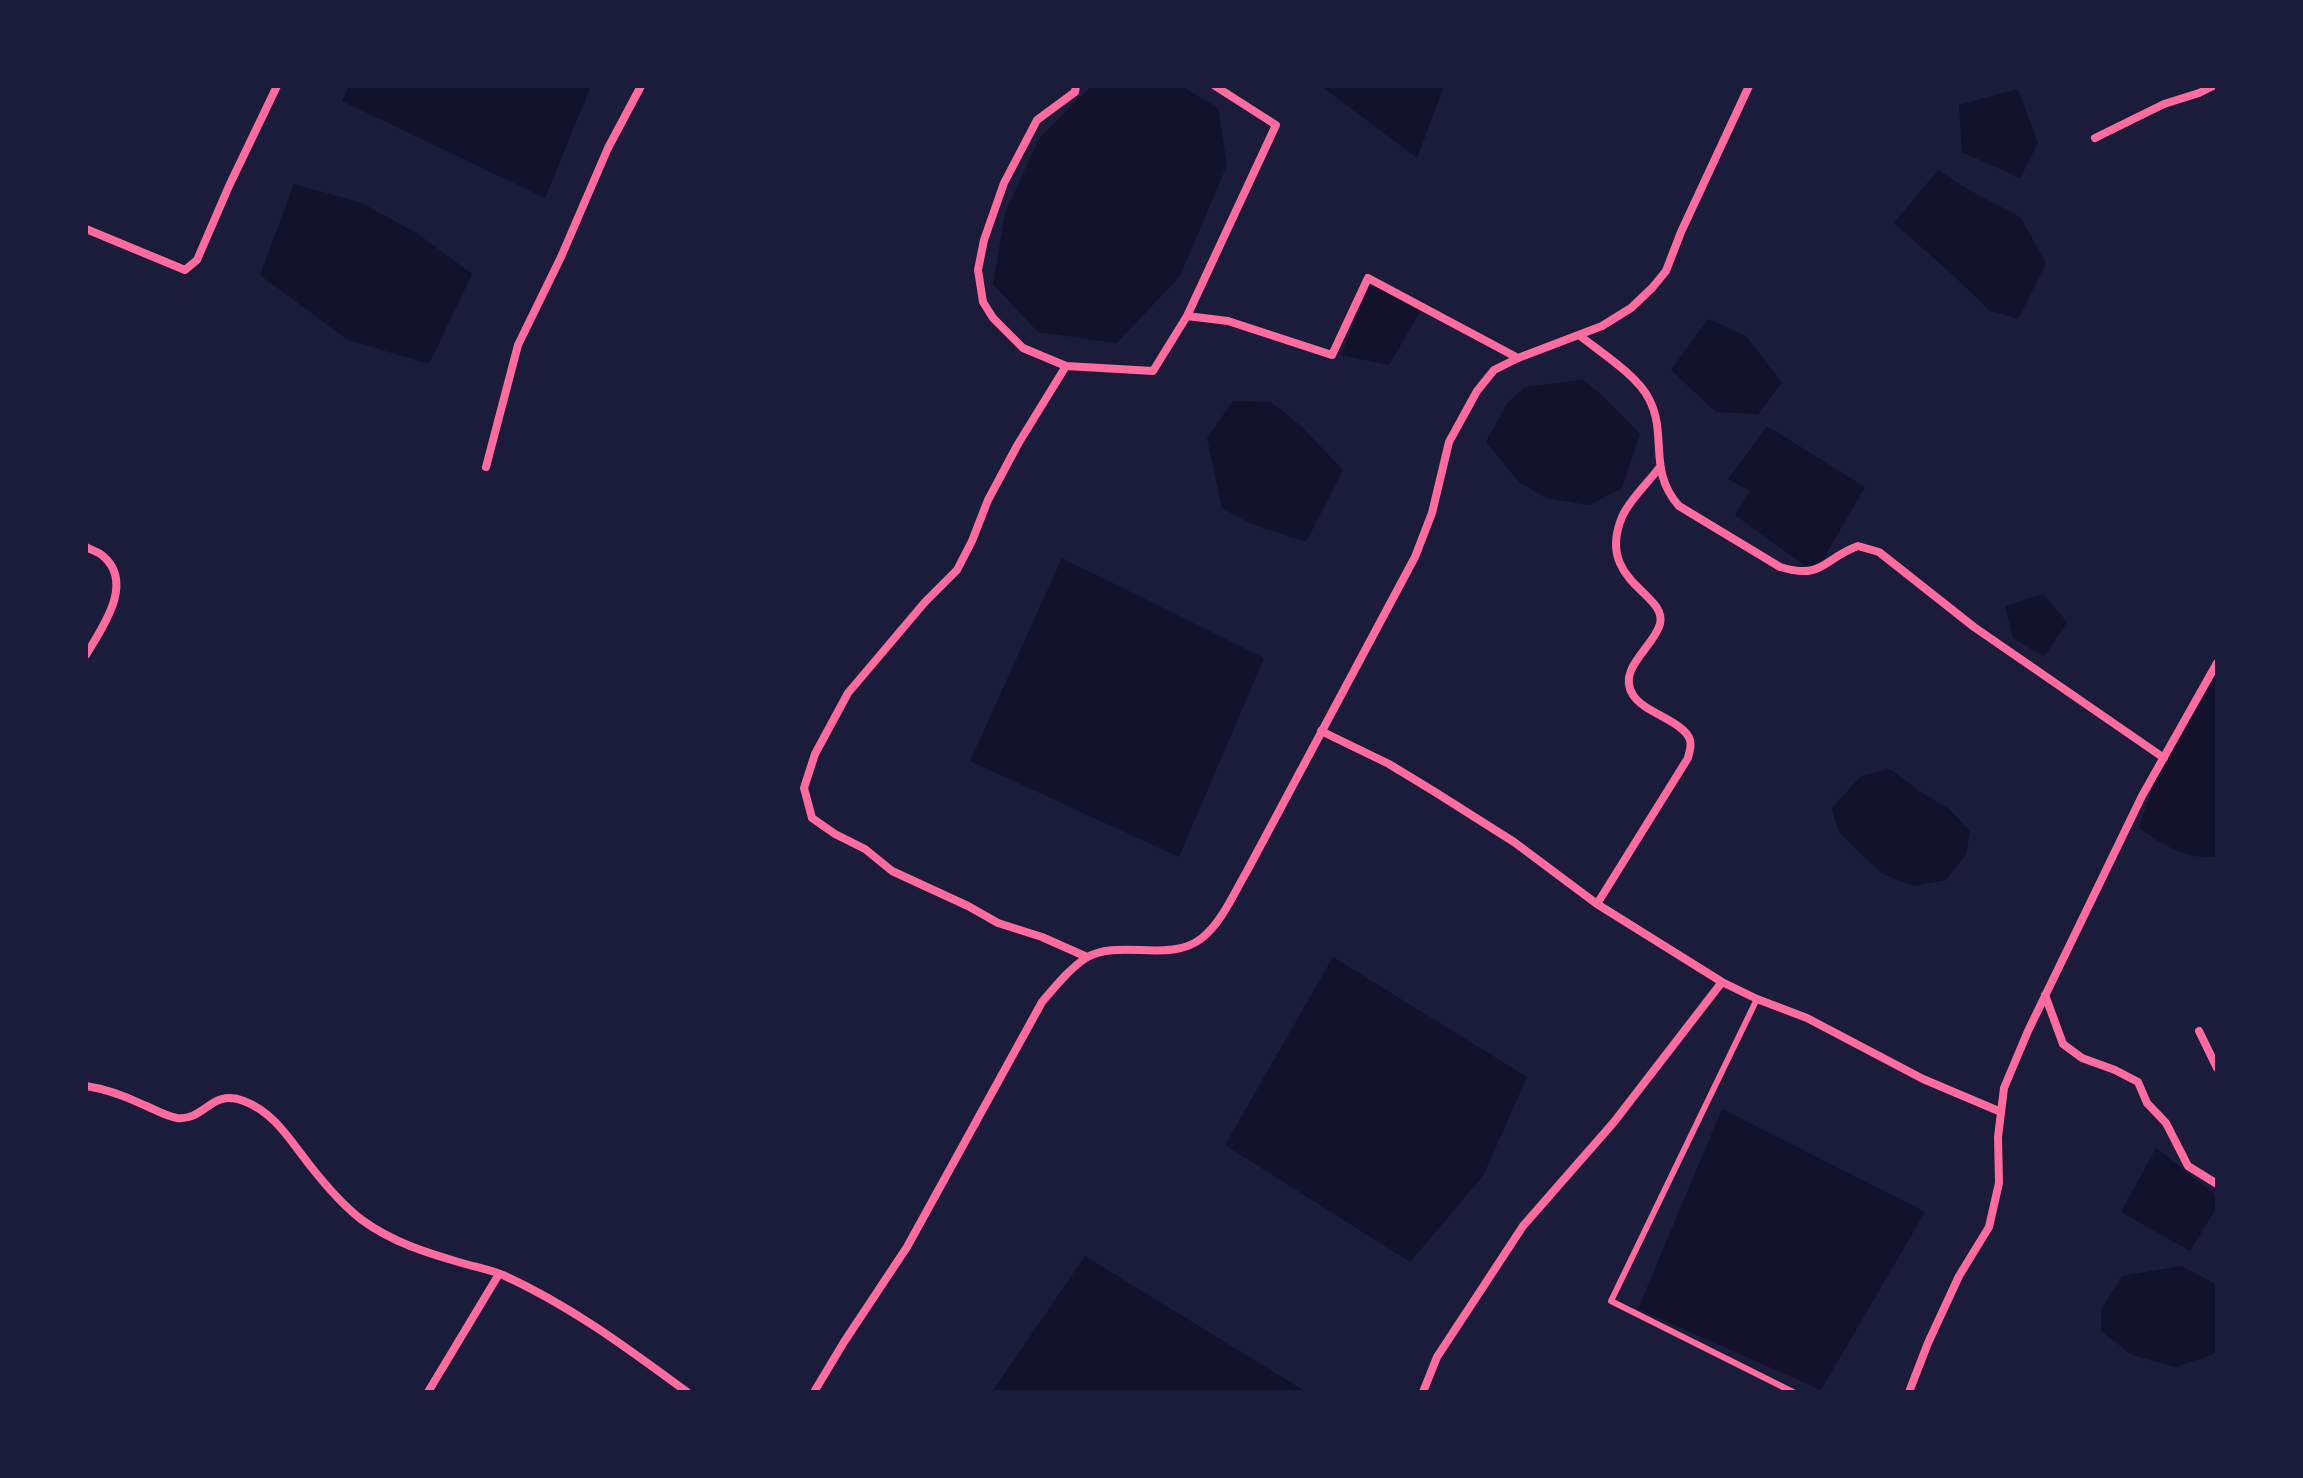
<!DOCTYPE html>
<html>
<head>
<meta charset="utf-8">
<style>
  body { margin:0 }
  #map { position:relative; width:2303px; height:1478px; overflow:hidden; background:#1b1b3a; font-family:Raleway,sans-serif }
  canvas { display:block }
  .frame { position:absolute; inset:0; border:88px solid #1b1b3a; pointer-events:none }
</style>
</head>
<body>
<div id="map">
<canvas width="2303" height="1478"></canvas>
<div class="frame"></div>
</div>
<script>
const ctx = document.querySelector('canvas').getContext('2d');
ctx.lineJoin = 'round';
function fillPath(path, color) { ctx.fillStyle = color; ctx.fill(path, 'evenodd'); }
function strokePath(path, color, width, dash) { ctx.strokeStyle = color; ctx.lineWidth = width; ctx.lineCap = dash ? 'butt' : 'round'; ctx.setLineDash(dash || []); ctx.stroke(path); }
const water = new Path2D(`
  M349,86H591L545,198L342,101Z
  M1092,86H1181L1218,108L1227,165L1180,276L1117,343L1038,332L993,284L1005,213L1040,137Z
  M1321,86H1444L1417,158Z
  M2018,89L2038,143L2020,178L1962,152L1959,105Z
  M1938,170L1969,190L2020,217L2046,263L2018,319L1989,310L1954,276L1894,223Z
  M294,184L362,203L418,234L472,274L429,364L348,340L260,275Z
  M1372,279L1423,307L1389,365L1341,355Z
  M1708,319L1746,336L1782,383L1758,414L1716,412L1671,370Z
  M1583,380L1603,396L1640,434L1622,488L1589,505L1546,498L1519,482L1486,442L1507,404L1525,387Z
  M1233,401L1271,402L1301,426L1343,470L1306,542L1251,524L1222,508L1207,438Z
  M1767,426L1865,487L1815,573L1735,515L1750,491L1728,479Z
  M1062,558L1264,658L1179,857L970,761Z
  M2043,594L2067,622L2044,657L2013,638L2005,606Z
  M2217,662V856C2187,861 2162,844 2139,828L2150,795L2155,766L2177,741L2198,693Z
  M1890,769L1919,791L1949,809L1970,831L1966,854L1946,880L1913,886L1881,873L1838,831L1832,808L1861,776Z
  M1333,957L1527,1077L1483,1176L1410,1262L1225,1145Z
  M1722,1109L1925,1212L1821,1390L1638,1309Z
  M2156,1148L2217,1196V1207L2190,1251L2121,1212Z
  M1085,1256L1303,1390L1302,1392H992Z
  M2181,1266L2217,1285V1347L2214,1354L2176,1367L2132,1355L2101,1331V1310L2122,1276Z`);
const service = new Path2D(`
  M1757,999L1611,1301L1793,1392`);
const minor = new Path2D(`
  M1076,86L1075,92L1037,120L1004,183L984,240L978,270L983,302L993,318L1023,348L1066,366L1018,444L988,500L972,541L957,570L925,602L848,693L815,754L804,788L812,818L835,834L865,849L892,871L968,906L998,923L1042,937L1087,957
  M2095,138L2164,104L2199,93L2213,86
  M86,229L185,270L197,260L229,186L277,86
  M1187,316L1276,125L1215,86
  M1579,335C1600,352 1637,375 1649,399C1668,435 1647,470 1679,506L1780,567C1824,580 1822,559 1858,546L1879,552L1974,627L2164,758
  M1066,366L1153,371L1187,316L1228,321L1332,355L1368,278L1518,358
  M486,467L518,345L561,257L608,148L641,86
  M86,547C91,550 99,552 103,556C135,583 102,628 86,655
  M1321,731L1389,764L1435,792L1514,842L1597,904L1722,982L1757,999L1807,1018L1923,1079L2001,1112
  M1597,904L1688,758C1689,753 1692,746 1690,740C1684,721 1644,713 1633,695C1616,669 1654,647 1660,624C1668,593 1595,582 1622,517C1629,500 1648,483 1659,468
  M2045,995L2063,1044L2082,1058L2115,1070L2138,1082L2147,1103L2166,1123L2188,1166L2217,1184
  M2199,1031L2217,1068
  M86,1086C106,1089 125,1096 144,1105C154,1109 165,1116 177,1118C205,1121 211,1088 244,1101C278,1114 293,1146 316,1173C329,1189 345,1207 362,1220C392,1242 427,1253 462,1263C476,1267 490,1270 503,1275C571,1306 627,1348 687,1392
  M428,1392L499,1274
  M814,1392L844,1342L907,1247L1042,1002C1055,987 1069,969 1086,958C1118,938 1170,964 1202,938C1222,922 1234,893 1247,871L1415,557L1432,513L1449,442L1477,391L1494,370L1518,358L1602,326L1631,308L1652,288L1666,271L1681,232L1749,86
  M1423,1392L1437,1357L1523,1226L1614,1122L1722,982
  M1909,1392L1928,1343L1959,1276L1989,1227L1999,1183L1998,1137L2004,1088L2028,1031L2142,796L2217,663`);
fillPath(water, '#12122b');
strokePath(service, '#ff6b9d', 6);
strokePath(minor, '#ff6b9d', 8);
</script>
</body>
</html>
